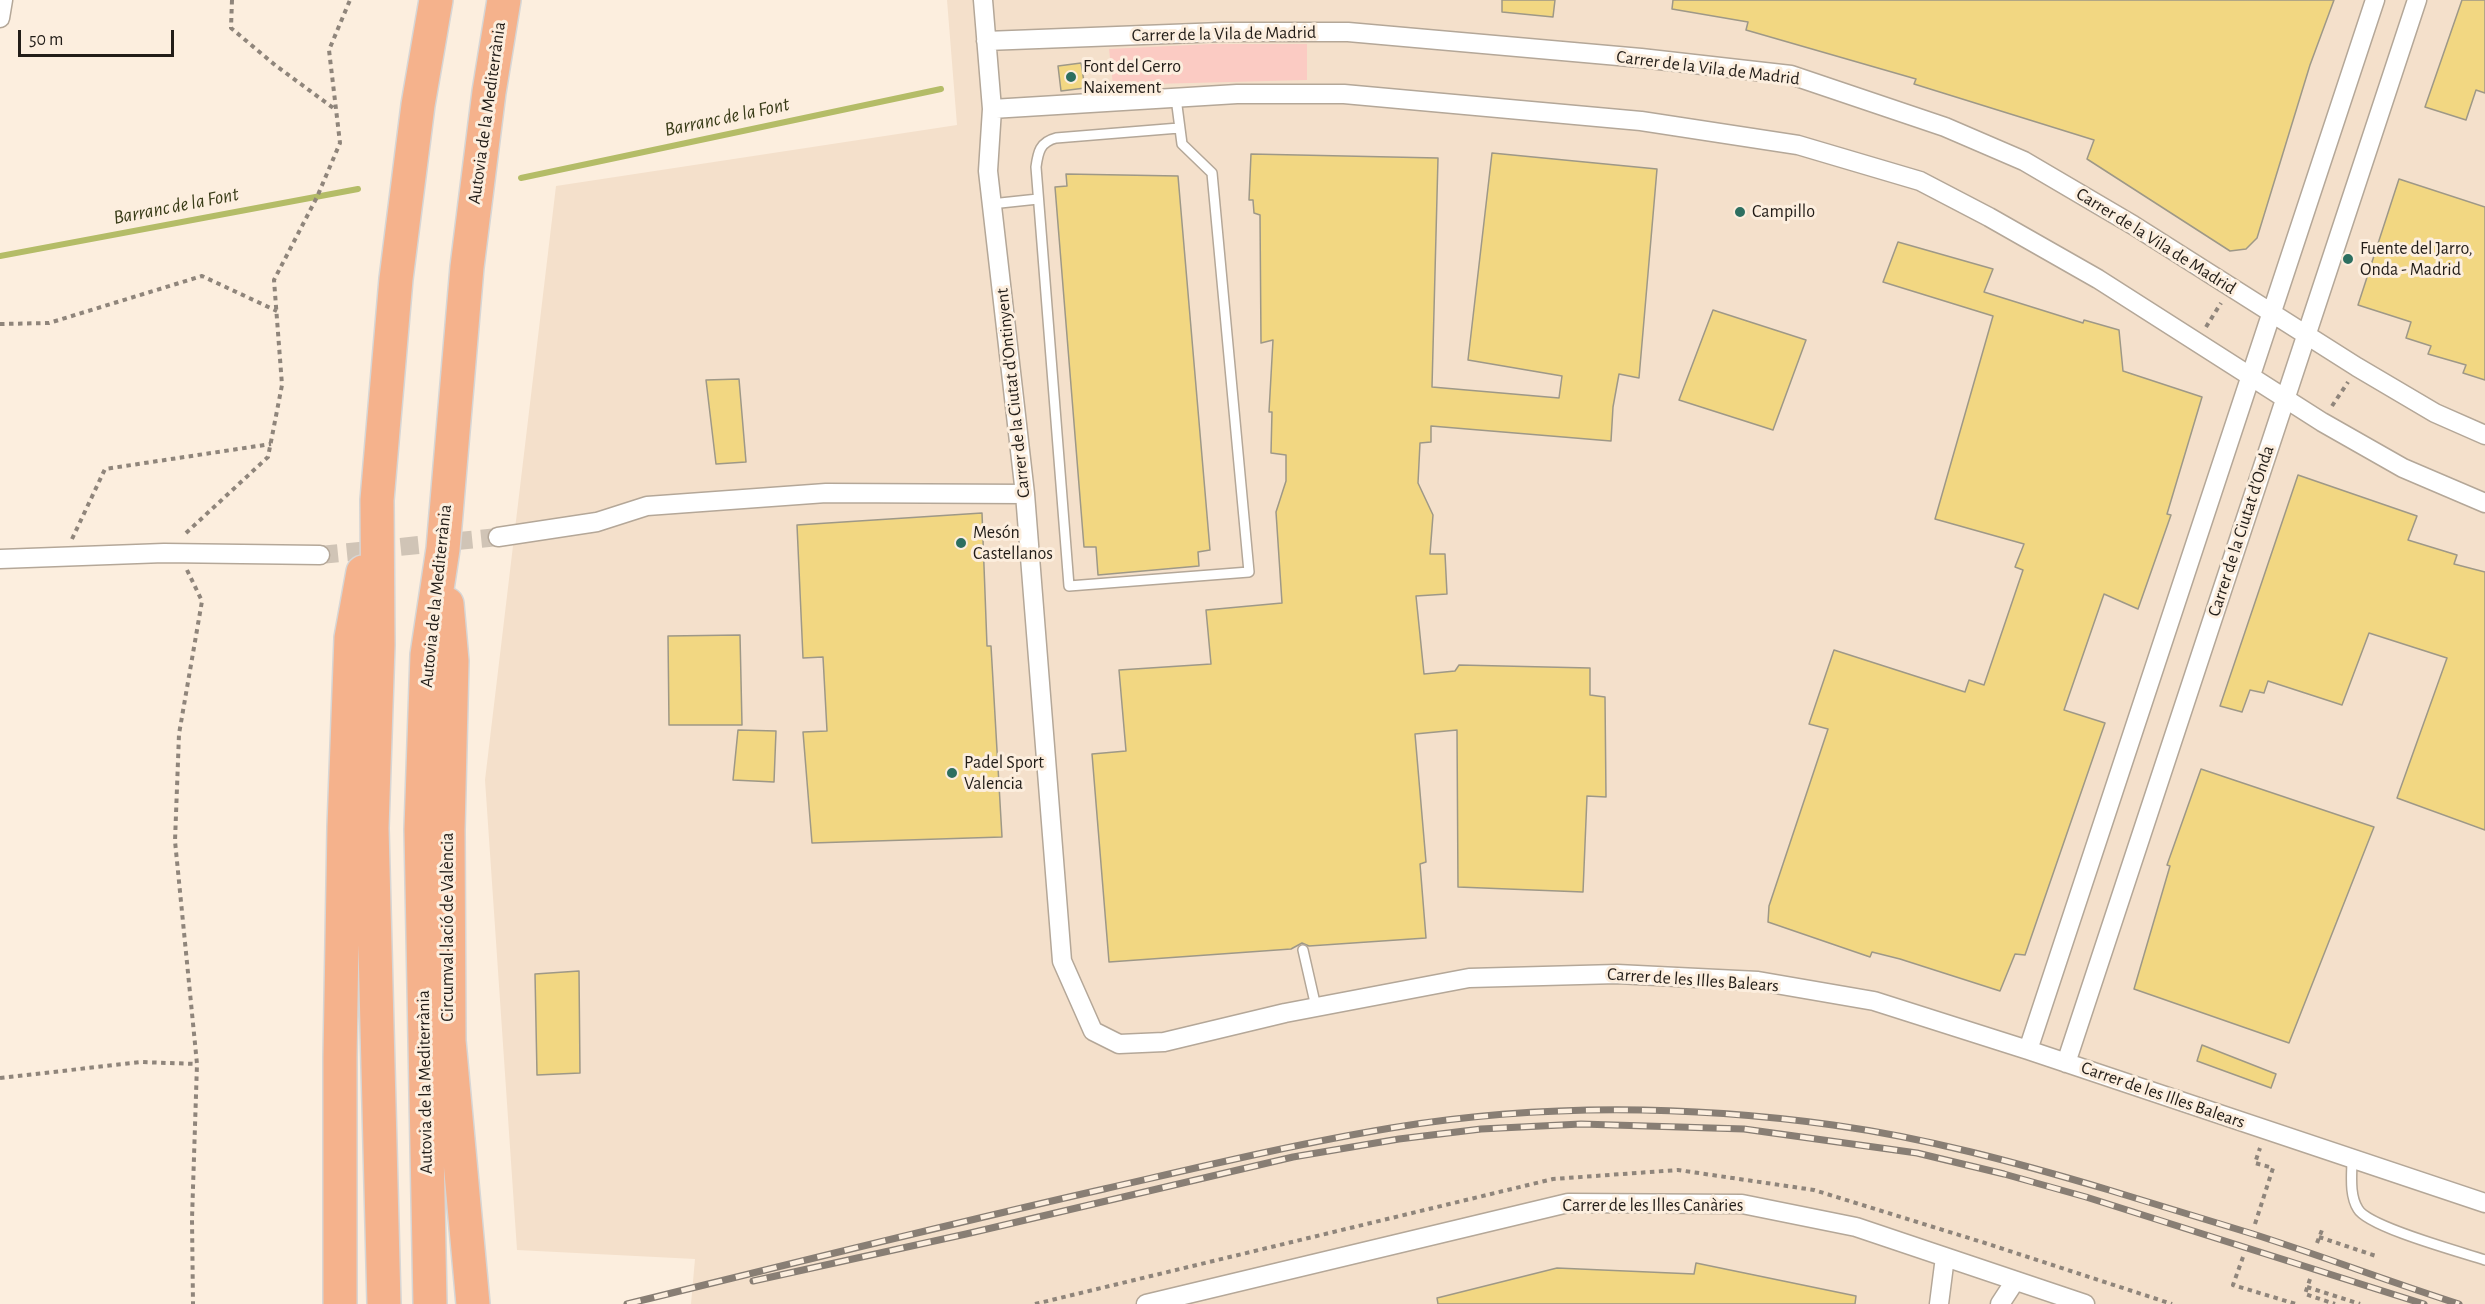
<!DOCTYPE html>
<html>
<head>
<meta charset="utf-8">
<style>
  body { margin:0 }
  #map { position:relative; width:2485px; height:1304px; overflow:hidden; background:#fceede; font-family:"Alegreya Sans",sans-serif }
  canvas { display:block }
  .scale { position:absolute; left:18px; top:30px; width:156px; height:27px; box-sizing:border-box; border:3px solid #221d18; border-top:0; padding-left:8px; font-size:18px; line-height:21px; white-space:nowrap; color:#221d18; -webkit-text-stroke:4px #fceede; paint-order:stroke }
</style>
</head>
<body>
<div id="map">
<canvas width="2485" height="1304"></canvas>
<div class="scale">50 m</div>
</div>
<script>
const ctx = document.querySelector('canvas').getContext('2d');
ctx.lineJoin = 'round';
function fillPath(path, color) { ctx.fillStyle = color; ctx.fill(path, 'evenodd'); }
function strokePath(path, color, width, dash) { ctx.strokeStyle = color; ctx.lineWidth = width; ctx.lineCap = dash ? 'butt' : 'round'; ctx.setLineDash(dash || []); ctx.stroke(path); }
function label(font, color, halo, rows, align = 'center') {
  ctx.font = font + ' "Alegreya Sans",sans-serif'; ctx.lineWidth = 6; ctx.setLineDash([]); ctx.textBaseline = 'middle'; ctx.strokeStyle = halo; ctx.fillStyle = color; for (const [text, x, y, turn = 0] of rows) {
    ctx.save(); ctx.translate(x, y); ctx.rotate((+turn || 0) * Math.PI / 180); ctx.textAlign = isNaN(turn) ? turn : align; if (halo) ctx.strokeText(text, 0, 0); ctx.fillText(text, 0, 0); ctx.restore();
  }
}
const built = new Path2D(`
  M947,0H2485V1304H691L695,1259L517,1250L485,780L556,186L957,125Z`);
const green = new Path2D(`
  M1211,44H1307V80L1113,85L1109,49Z`);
const stream = new Path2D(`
  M521,178L941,89
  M0,256L358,189`);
const building = new Path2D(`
  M1502,0H1555L1553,17L1502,12Z
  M1673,0H2334L2310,65L2257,238L2246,249L2230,251L2087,159L2094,140L1914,84L1916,79L1746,30L1748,22L1672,9Z
  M2462,0H2485V93L2476,90L2466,120L2425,107Z
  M1081,63L1085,88L1061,91L1058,66Z
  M1492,153L1657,169L1639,378L1619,374L1613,407L1611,441L1431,426V442L1420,443L1418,483L1433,515L1430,554H1445L1447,594L1416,596L1424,674L1455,671L1459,665L1590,668V695L1605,697L1606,797L1587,796L1583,892L1458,887L1457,730L1415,734L1426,862L1420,864L1426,938L1309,946L1302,943L1291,949L1109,962L1092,754L1126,751L1119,670L1211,664L1206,610L1282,603L1276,512L1286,481V455L1271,453L1272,412H1269L1273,340L1261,343L1260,215L1254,213L1253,200H1249L1251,154L1438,158L1432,387L1559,398L1562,376L1468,360Z
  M1066,174L1178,176L1210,550L1198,552L1199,566L1098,575L1096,547H1084L1055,187L1067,186Z
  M2399,179L2485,207V380L2463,373L2466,365L2428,354L2431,346L2406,338L2411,322L2358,305Z
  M1898,242L1993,269L1984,292L2083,323L2084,320L2119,330L2123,371L2202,397L2167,514L2171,515L2138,609L2104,594L2064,710L2105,723L2025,955L2015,954L2000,991L1900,959L1872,952L1870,957L1768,922L1769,906L1828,729L1809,724L1834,650L1965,692L1969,680L1984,685L2023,570L2015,567L2024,544L1935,519L1993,316L1883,282Z
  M1713,310L1806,340L1773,430L1679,400Z
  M739,379L746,462L716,464L706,380Z
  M2298,475L2417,516L2408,540L2457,555L2454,564L2485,572V830L2397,798L2447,658L2369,633L2342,705L2268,681L2264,693L2250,690L2242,712L2220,706Z
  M982,513L987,646H991L1002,837L812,843L803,732L827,731L823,657L803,658L797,525Z
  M740,635L742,725H669L668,636Z
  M738,730L776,731L774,782L733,780Z
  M2201,769L2374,827L2289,1043L2134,989L2170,866L2167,865Z
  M579,971L580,1073L537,1075L535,974Z
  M2202,1045L2276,1074L2271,1088L2197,1061Z
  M1696,1263L1856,1296L1855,1304H1438L1437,1298L1557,1268L1694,1274Z`);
const streetTunnel = new Path2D(`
  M320,555L498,537`);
const path = new Path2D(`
  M232,0L231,28L275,65L336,110
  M0,324L49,323L202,276L277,311
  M2206,327L2221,303
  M2332,406L2348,382
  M186,533L268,457L282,385L274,280L317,197L340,143L329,50L350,0
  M72,539L105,469L271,444
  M187,570L202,601L179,734L175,841L197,1064L192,1219L193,1304
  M0,1078L141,1062L197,1064
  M2255,1224L2273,1168L2255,1163L2260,1148
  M2319,1237L2376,1256V1259
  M2317,1243L2322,1230
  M2243,1257L2233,1285L2296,1304
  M2310,1279L2305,1294L2335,1304
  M2307,1287L2360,1304
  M1035,1304L1553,1179L1678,1170L1814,1190L1985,1243L2172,1304`);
const lane = new Path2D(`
  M1176,98L1182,144L1212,173L1249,572L1069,586L1036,167C1038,152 1040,142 1056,138L1179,128
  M991,204L1038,199
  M1303,950L1316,1007
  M2352,1159C2352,1174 2349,1195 2358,1209C2368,1227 2461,1252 2485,1260`);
const street = new Path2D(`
  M983,0L992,109L988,171L1025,494L1062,961L1093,1031L1119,1044L1164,1042L1285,1013L1469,978L1617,974L1758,981L1874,1001L2028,1050L2485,1203
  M0,18L3,0
  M986,41L1222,32H1348L1641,58L1791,75L1945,127L2024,161L2133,225L2357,367L2435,413L2485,435
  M992,109L1237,94H1344L1641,121L1798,145L1920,181L1989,217L2098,279L2322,422L2403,468L2485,503
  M498,537L597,522L647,506L826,493L1025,494
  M0,559L164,553L320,555
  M2028,1050L2375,0
  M2066,1063L2417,0
  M1146,1304L1568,1203L1742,1204L1856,1227L2085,1304
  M1939,1304L1945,1257
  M2000,1304L2015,1281`);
const highway = new Path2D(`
  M447,604L452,661L448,830L449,1041L473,1304
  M340,1304V1057L344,827L351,638L363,572
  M384,1304L372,828L378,645L377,500L396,279L418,105L436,0
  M430,1304L421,829L427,655L443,549L467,267L489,92L504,0`);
const rail = new Path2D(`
  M753,1281L966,1234L1293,1157L1399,1139L1481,1129L1581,1124L1744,1129L1917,1153L2004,1174L2086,1197L2424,1304
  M627,1304C786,1265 945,1225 1104,1189C1200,1167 1295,1144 1391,1128C1536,1104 1687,1105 1833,1125C1927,1138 2018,1163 2109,1190C2157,1205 2205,1219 2253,1234C2322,1256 2390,1282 2459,1304`);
const markers = [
  [1071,77,6,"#2d6f60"],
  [1740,212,6,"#2d6f60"],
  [2348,259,6,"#2d6f60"],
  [961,543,6,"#2d6f60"],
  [952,773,6,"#2d6f60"]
];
const streetNames = [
  ["Carrer de la Vila de Madrid",1224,34,-1],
  ["Carrer de la Vila de Madrid",1708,68,7],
  ["Autovia de la Mediterrània",487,113,-82],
  ["Carrer de la Vila de Madrid",2156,241,32],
  ["Carrer de la Ciutat d'Ontinyent",1013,393,-96],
  ["Carrer de la Ciutat d’Onda",2241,531,-72],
  ["Autovia de la Mediterrània",436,596,-84],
  ["Circumval·lació de València",448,927,-90],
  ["Carrer de les Illes Balears",1693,980,4],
  ["Autovia de la Mediterrània",425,1082,-91],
  ["Carrer de les Illes Balears",2163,1095,19],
  ["Carrer de les Illes Canàries",1653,1206]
];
const poiNames = [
  ["Font del Gerro",1083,67],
  ["Naixement",1083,88],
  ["Campillo",1752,212],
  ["Fuente del Jarro,",2360,249],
  ["Onda - Madrid",2360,270],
  ["Mesón",973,533],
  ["Castellanos",973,554],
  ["Padel Sport",964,763],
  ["Valencia",964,784]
];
const waterNames = [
  ["Barranc de la Font",727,117,-12],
  ["Barranc de la Font",176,206,-11]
];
fillPath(built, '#f4e0cb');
fillPath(green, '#fbcbc3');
strokePath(stream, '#b4bc67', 6);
fillPath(building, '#f2d782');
strokePath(building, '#9e9887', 1.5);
strokePath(streetTunnel, '#d0c4b6', 18, [18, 9]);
strokePath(lane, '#b4a798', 12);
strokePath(street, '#b4a798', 21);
strokePath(highway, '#d7d6d5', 36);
strokePath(path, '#8f857b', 4, [4.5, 4.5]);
strokePath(lane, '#fff', 9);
strokePath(street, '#fff', 18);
strokePath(highway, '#f5b28c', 33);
strokePath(rail, '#887e74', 7);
strokePath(rail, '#fceede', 4.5, [14]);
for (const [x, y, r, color] of markers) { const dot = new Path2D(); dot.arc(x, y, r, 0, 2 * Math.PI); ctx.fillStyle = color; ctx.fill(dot); strokePath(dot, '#fceede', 2); }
label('18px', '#221d18', '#fceede', streetNames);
label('18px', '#221d18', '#fceede', poiNames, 'left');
label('italic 20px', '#393c18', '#fceede', waterNames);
</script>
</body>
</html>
